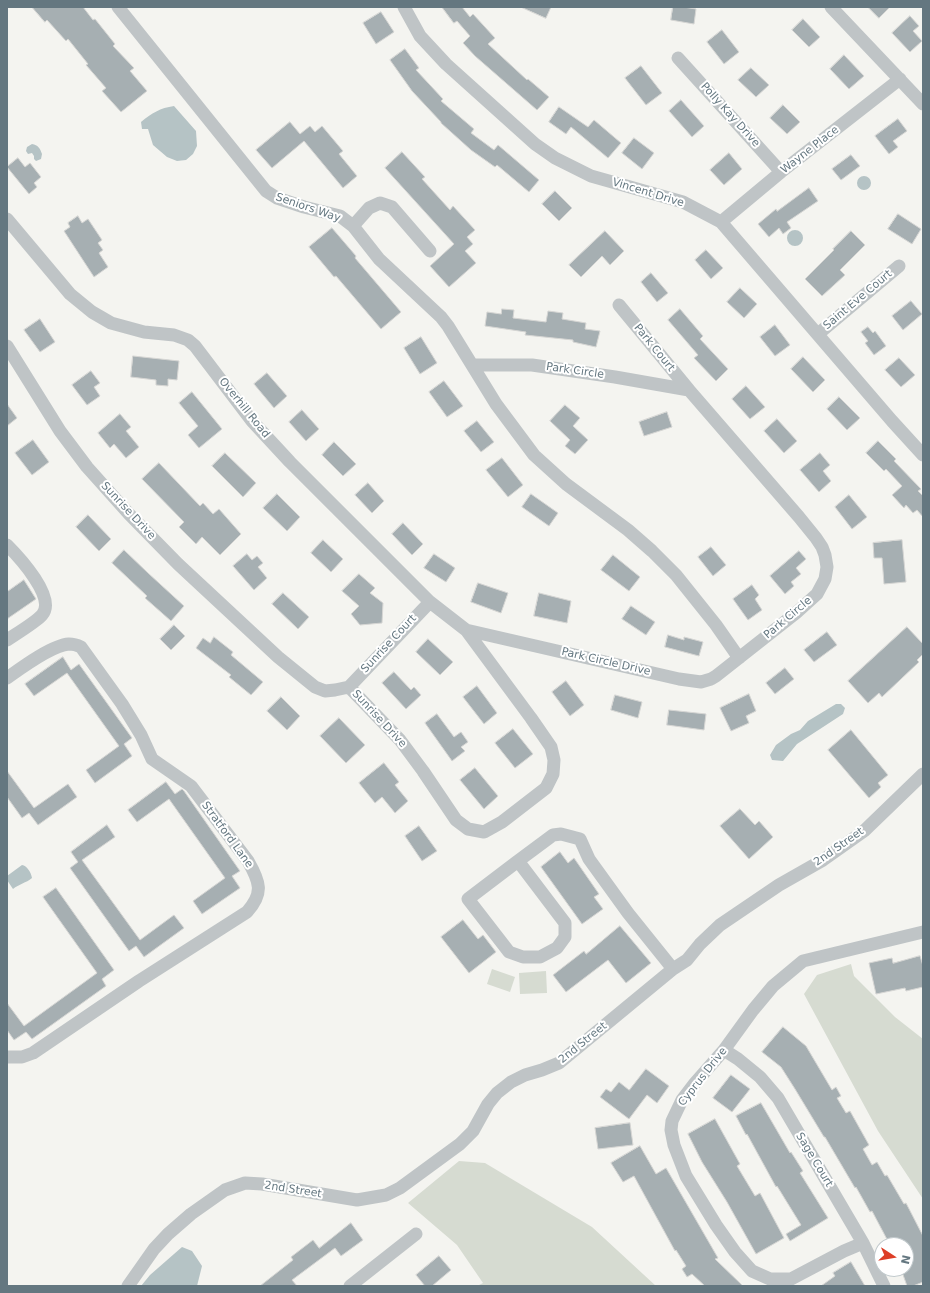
<!DOCTYPE html>
<html>
<head>
<meta charset="utf-8">
<style>
  body { margin:0 }
  #map { position:relative; width:930px; height:1293px; overflow:hidden; background:#f4f4f0; font-family:"DejaVu Sans",sans-serif }
  canvas { display:block }
  .frame { position:absolute; inset:0; border:8px solid #647780; pointer-events:none }
  .north { position:absolute; left:874px; top:1237px; width:40px; height:40px; box-sizing:border-box; background:#fff; border:1px solid #c1c9cc; border-radius:50%; rotate:102deg; font-size:11px; font-weight:700; line-height:16px; text-align:center; color:#647780 }
  .north::after { content:''; display:block; margin:auto; width:14px; height:18px; background:#dd3e27; clip-path:polygon(50% 0,100% 100%,50% 72%,0 100%) }
</style>
</head>
<body>
<div id="map">
<canvas width="930" height="1293"></canvas>
<div class="frame"></div>
<div class="north">N</div>
</div>
<script>
const ctx = document.querySelector('canvas').getContext('2d');
ctx.lineJoin = 'round';
function fillPath(path, color) { ctx.fillStyle = color; ctx.fill(path, 'evenodd'); }
function strokePath(path, color, width, dash) { ctx.strokeStyle = color; ctx.lineWidth = width; ctx.lineCap = dash ? 'butt' : 'round'; ctx.setLineDash(dash || []); ctx.stroke(path); }
function label(font, color, halo, rows, align = 'center') {
  ctx.font = font + ' "DejaVu Sans",sans-serif'; ctx.lineWidth = 4; ctx.setLineDash([]); ctx.textBaseline = 'middle'; ctx.strokeStyle = halo; ctx.fillStyle = color; for (const [text, x, y, turn = 0] of rows) {
    ctx.save(); ctx.translate(x, y); ctx.rotate((+turn || 0) * Math.PI / 180); ctx.textAlign = isNaN(turn) ? turn : align; if (halo) ctx.strokeText(text, 0, 0); ctx.fillText(text, 0, 0); ctx.restore();
  }
}
const green = new Path2D(`
  M851,964L854,976L895,1017L923,1039V1199L878,1131L804,994L817,975Z
  M492,969L515,977L510,992L487,984Z
  M546,971L547,993L520,994L519,973Z
  M459,1161L485,1163L592,1227L656,1286H477L483,1283L457,1245L408,1203Z`);
const water = new Path2D(`
  M174,106L196,131L197,146L193,154L186,160L177,161L167,157L153,145L148,129H142L141,122C152,113 160,108 174,106Z
  M32,144C38,145 40,148 42,154L41,159L36,161L34,159V156L32,153L28,154L26,151L27,147Z
  M857 183a7 7 0 1 1 14 0a7 7 0 1 1-14 0Z
  M787 238a8 8 0 1 1 16 0a8 8 0 1 1-16 0Z
  M836,704H841L845,708L843,714L797,744L783,761L772,760L770,755L776,745L791,734L800,730L808,721Z
  M22,865C27,866 31,872 32,878C26,883 19,884 13,889L7,880V876Z
  M182,1247L192,1251L202,1266L197,1286H141L150,1275Z`);
const building = new Path2D(`
  M32,7H83L93,20L95,19L115,44L113,46L134,68L130,71L147,91L121,112L102,91L106,88L86,65L88,64L68,39L66,41L47,20L45,22Z
  M442,7H462L470,17L473,14L495,38L488,44L527,80L528,79L549,97L537,110L475,56L463,43L470,36L457,21L454,23Z
  M521,7H551L546,18Z
  M673,7H683L696,9L694,24L671,20Z
  M868,7H890L879,18Z
  M381,12L394,32L376,44L363,23Z
  M910,16L919,26L913,31L922,41L910,52L892,33Z
  M803,19L820,37L809,47L792,30Z
  M722,30L739,52L724,64L707,42Z
  M405,49L419,68L416,70L443,99L441,101L474,129L471,133L494,150L498,145L539,180L529,192L497,165L495,167L471,150L441,123V122L412,91L390,60Z
  M844,55L864,76L849,89L830,69Z
  M641,66L662,93L646,105L625,78Z
  M751,68L769,85L756,97L738,80Z
  M681,100L704,126L692,137L669,111Z
  M783,105L800,122L787,134L770,118Z
  M559,107L588,127L594,120L621,143L608,158L571,127L566,134L549,122Z
  M898,119L907,131L893,141L898,147L889,154L875,136Z
  M290,122L300,134L310,126L315,132L322,126L343,151L339,154L357,176L343,188L304,141L272,168L256,150Z
  M634,138L654,153L642,169L622,153Z
  M402,152L425,177L422,179L450,210L453,206L475,230L467,237L473,244L465,251L476,263L449,287L430,266L454,244L385,168Z
  M729,153L742,169L724,185L710,170Z
  M851,155L860,166L841,180L832,169Z
  M18,158L25,167L30,163L41,177L34,183L37,187L29,194L7,167Z
  M809,188L818,201L787,222L791,228L783,234L779,228L769,237L758,224L776,209L777,211Z
  M555,191L572,208L559,221L542,204Z
  M898,214L921,229L912,244L888,229Z
  M78,216L82,223L88,219L102,240L98,243L103,250L99,253L108,267L94,277L64,231L70,227L68,223Z
  M332,228L356,256L355,258L401,312L381,329L336,276L334,277L309,247Z
  M605,231L624,251L610,265L602,256L581,277L569,265Z
  M851,231L865,245L840,270L845,275L822,296L805,279L834,250L833,249Z
  M706,250L723,268L711,279L695,260Z
  M651,273L668,293L657,302L641,282Z
  M740,288L757,304L744,318L727,302Z
  M911,301L922,314L903,330L892,316Z
  M502,309L514,310L513,318L546,322L548,311L563,313L562,319L586,323L585,329L600,331L596,347L573,342V340L525,335L526,332L485,326L487,312L501,314Z
  M680,309L703,336L700,339L728,369L716,381L694,358L698,355L668,320Z
  M40,319L55,342L40,352L24,330Z
  M775,325L790,345L775,356L760,337Z
  M868,327L873,333L875,331L886,346L874,355L865,343L868,341L861,332Z
  M421,337L437,363L420,374L404,348Z
  M133,356L179,361L177,380L168,379V386L156,385V380L131,377Z
  M803,357L825,380L813,392L791,369Z
  M899,358L915,375L901,387L885,370Z
  M91,371L100,383L94,387L100,396L87,405L72,385Z
  M267,373L287,396L274,408L254,384Z
  M444,381L463,406L447,417L429,392Z
  M746,386L765,407L750,419L732,399Z
  M192,392L222,429L199,448L188,435L198,426L179,403Z
  M839,397L860,418L847,430L827,409Z
  M7,404L17,418L7,426Z
  M565,405L580,418L573,426L588,440L575,454L565,446L570,440L550,421Z
  M302,410L319,429L306,441L289,422Z
  M667,412L672,427L644,436L639,422Z
  M120,414L131,427L126,431L139,447L126,458L114,444L110,448L98,433Z
  M777,419L797,441L784,453L764,431Z
  M477,421L494,442L481,452L464,431Z
  M33,440L49,462L32,475L15,453Z
  M878,441L896,459L894,461L921,489L918,491L923,496V517L917,510L913,513L906,505L904,508L892,495L902,486L886,469L884,471L866,453Z
  M334,442L356,464L343,476L322,455Z
  M225,453L256,483L243,497L212,466Z
  M820,453L830,465L823,471L831,481L819,492L800,470Z
  M502,458L523,485L508,497L486,470Z
  M159,463L200,506L203,503L213,514L219,509L241,534L220,555L202,537L196,544L179,527L184,522L142,479Z
  M368,483L384,501L372,513L355,495Z
  M277,494L300,517L287,531L263,508Z
  M531,494L558,513L549,526L522,507Z
  M849,495L867,517L852,529L835,507Z
  M88,515L111,539L99,551L76,527Z
  M403,523L423,544L412,555L392,534Z
  M323,540L343,559L331,572L311,553Z
  M902,540L906,582L884,584L882,558H874L873,543Z
  M711,547L726,565L713,576L698,557Z
  M124,550L148,573L184,606L171,621L145,598L147,596L112,563Z
  M799,551L806,559L796,568L801,574L791,582L794,586L785,594L770,576Z
  M247,554L252,560L257,556L263,563L258,567L267,578L254,590L233,566Z
  M434,554L455,568L446,582L424,568Z
  M613,555L640,577L629,591L601,570Z
  M359,574L375,588L370,593L383,603L382,623L360,625L351,614L359,606L342,591Z
  M24,580L36,599L7,619V592Z
  M478,583L508,593L501,613L471,602Z
  M752,585L759,595L755,599L762,610L748,620L733,599Z
  M283,593L309,617L298,629L272,604Z
  M539,593L571,601L567,623L534,616Z
  M631,606L655,622L646,635L622,619Z
  M174,625L185,636L171,650L160,639Z
  M907,627L923,644V654L917,660L919,662L882,697L879,693L868,703L848,681Z
  M827,632L837,645L814,662L804,650Z
  M668,635L684,640V637L703,642L699,656L665,647Z
  M214,637L233,652L231,655L263,682L251,695L229,677L231,675L196,648L203,638L210,643Z
  M428,639L453,662L440,675L416,652Z
  M63,657L71,670L79,664L132,738L124,744L132,756L95,783L86,770L119,746L67,673L34,696L25,684Z
  M785,668L794,679L775,694L766,683Z
  M394,672L411,690L414,687L421,695L406,709L382,683Z
  M566,681L584,705L570,716L552,692Z
  M477,686L497,713L484,724L463,697Z
  M749,694L756,711L746,716L749,723L731,731L720,708Z
  M615,695L642,702L638,718L611,710Z
  M281,697L300,716L287,730L267,711Z
  M669,710L706,714L704,730L667,725Z
  M437,714L454,737L461,732L468,742L461,747L465,751L452,761L425,723Z
  M339,718L365,745L346,763L320,736Z
  M513,729L533,754L515,768L495,743Z
  M851,730L888,775L878,783L881,787L869,798L828,750Z
  M384,763L399,782L395,785L408,801L395,813L382,797L375,803L359,783Z
  M475,768L498,796L484,809L460,780Z
  M7,771L34,808L68,784L77,797L38,825L29,813L22,818L7,797Z
  M166,782L175,794L182,789L184,791L240,871L232,876L240,888L202,914L193,901L225,878L169,799L137,822L128,810Z
  M740,809L755,825L759,821L773,837L749,859L720,826Z
  M107,825L115,837L82,860L140,940L174,915L184,928L144,957L136,946L129,951L70,868L78,862L71,852Z
  M419,826L437,851L422,861L405,836Z
  M560,852L568,863L574,858L599,894L594,897L603,909L582,924L541,867Z
  M56,888L114,970L102,979L106,986L32,1039L26,1032L14,1040L7,1030V1003L24,1026L97,973L43,897Z
  M463,920L478,939L483,935L496,952L469,973L441,937Z
  M620,926L651,963L626,983L608,960L566,992L553,975L584,951L586,954Z
  M920,956L923,966V987L906,991L905,988L876,994L869,963L892,958L893,963Z
  M783,1027L806,1046L832,1090L836,1087L841,1096L837,1098L846,1113L850,1111L869,1145L863,1149L872,1165L877,1162L885,1176L887,1175L904,1204L906,1203L923,1236V1282L913,1286H907L901,1269H906V1245H890L872,1211L870,1212L856,1187L855,1188L825,1137H824L795,1089L781,1067L762,1052Z
  M646,1069L669,1086L657,1103L647,1095L629,1119L600,1097L606,1089L611,1092L619,1082L629,1090Z
  M731,1075L750,1089L732,1112L713,1098Z
  M761,1103L790,1153L791,1152L803,1171L800,1173L828,1218L790,1241L786,1234L801,1225L777,1186L776,1187L747,1134L746,1135L736,1116Z
  M715,1119L740,1164L737,1166L755,1196L760,1193L784,1238L756,1254L727,1202L702,1162L688,1134Z
  M630,1123L633,1145L598,1149L595,1128Z
  M640,1146L656,1174L666,1168L718,1258L715,1259L743,1286H705L692,1274L687,1277L682,1269L686,1266L676,1250L675,1251L652,1209L634,1176L623,1182L611,1163Z
  M351,1223L363,1240L341,1256L335,1248L292,1280L297,1286H260L293,1260L291,1257L313,1240L319,1248Z
  M439,1256L451,1270L432,1286H425L416,1275Z
  M851,1262L865,1286H821L835,1276L833,1273Z`);
const street = new Path2D(`
  M118,7L266,191L277,198L304,207L340,216L353,226L379,259L441,317L448,326L496,404L534,455L566,484L628,530L652,551L676,575L716,625L739,658
  M404,7L420,36L446,64L535,144L555,158L591,176L683,202L721,222L892,421L923,455
  M831,7L923,104
  M678,58L781,172
  M7,219L70,294L92,312L111,323L144,332L174,335L188,340L195,346L252,421L290,462L430,602L466,630L531,718L551,747L554,760L553,774L546,788L502,822L484,832L468,829L456,820L423,771L400,740L349,687
  M721,222L781,172L900,79
  M353,226L369,208L380,203L392,207L430,251
  M818,334L899,266
  M7,346L60,431L87,467L129,514L178,564L278,657L315,687L325,691L335,690L349,687
  M472,365H532L615,377L689,390
  M7,545C19,557 57,598 42,615C36,622 16,634 7,640
  M466,630L679,679L701,682L711,679L716,676L796,613L817,594L825,579L827,567L825,555L822,547L816,538L799,517L689,390L619,305
  M7,678C21,668 52,645 69,644C73,644 77,645 81,647L122,704L141,735L152,759L191,786L248,861C260,882 264,893 247,912L139,981L33,1053L22,1057H7
  M349,687L430,602
  M518,861L468,899L509,952L523,957H540L557,948L565,937V923L518,861L553,835L561,834L580,839L589,859L628,913L673,969
  M724,1050L738,1059L760,1077L778,1098L863,1243L884,1286
  M863,1243L844,1251L791,1279H770L752,1271L735,1252L716,1225L686,1176L674,1145L671,1130L672,1121L682,1100L695,1083L724,1050L753,1010L773,986L803,961L923,932
  M128,1286L154,1249L168,1234L191,1214L225,1190L245,1183L262,1184L357,1200L386,1195L400,1188L460,1144L473,1131L488,1104L497,1093L511,1082L525,1075L542,1070L559,1063L673,969L687,960L700,944L720,925L779,885L823,860L864,831L923,774
  M350,1286L416,1234`);
const streetNames = [
  ["Polly Kay Drive",730,115,48],
  ["Wayne Place",810,150,-38],
  ["Vincent Drive",648,193,17],
  ["Seniors Way",308,208,19],
  ["Saint Eve Court",858,300,-40],
  ["Park Court",654,348,51],
  ["Park Circle",575,371,8],
  ["Overhill Road",244,408,51],
  ["Sunrise Drive",128,511,47],
  ["Park Circle",788,618,-40],
  ["Sunrise Court",389,644,-47],
  ["Park Circle Drive",606,662,13],
  ["Sunrise Drive",379,719,47],
  ["Stratford Lane",227,835,54],
  ["2nd Street",839,847,-35],
  ["2nd Street",583,1043,-39],
  ["Cyprus Drive",703,1077,-52],
  ["Sage Court",814,1160,59],
  ["2nd Street",293,1190,9]
];
fillPath(green, '#d6dbd1');
fillPath(water, '#b5c3c5');
fillPath(building, '#a6afb2');
strokePath(building, '#d5d5d3', 1);
strokePath(street, '#bfc4c6', 13);
label('11px', '#647780', '#fff', streetNames);
</script>
</body>
</html>
